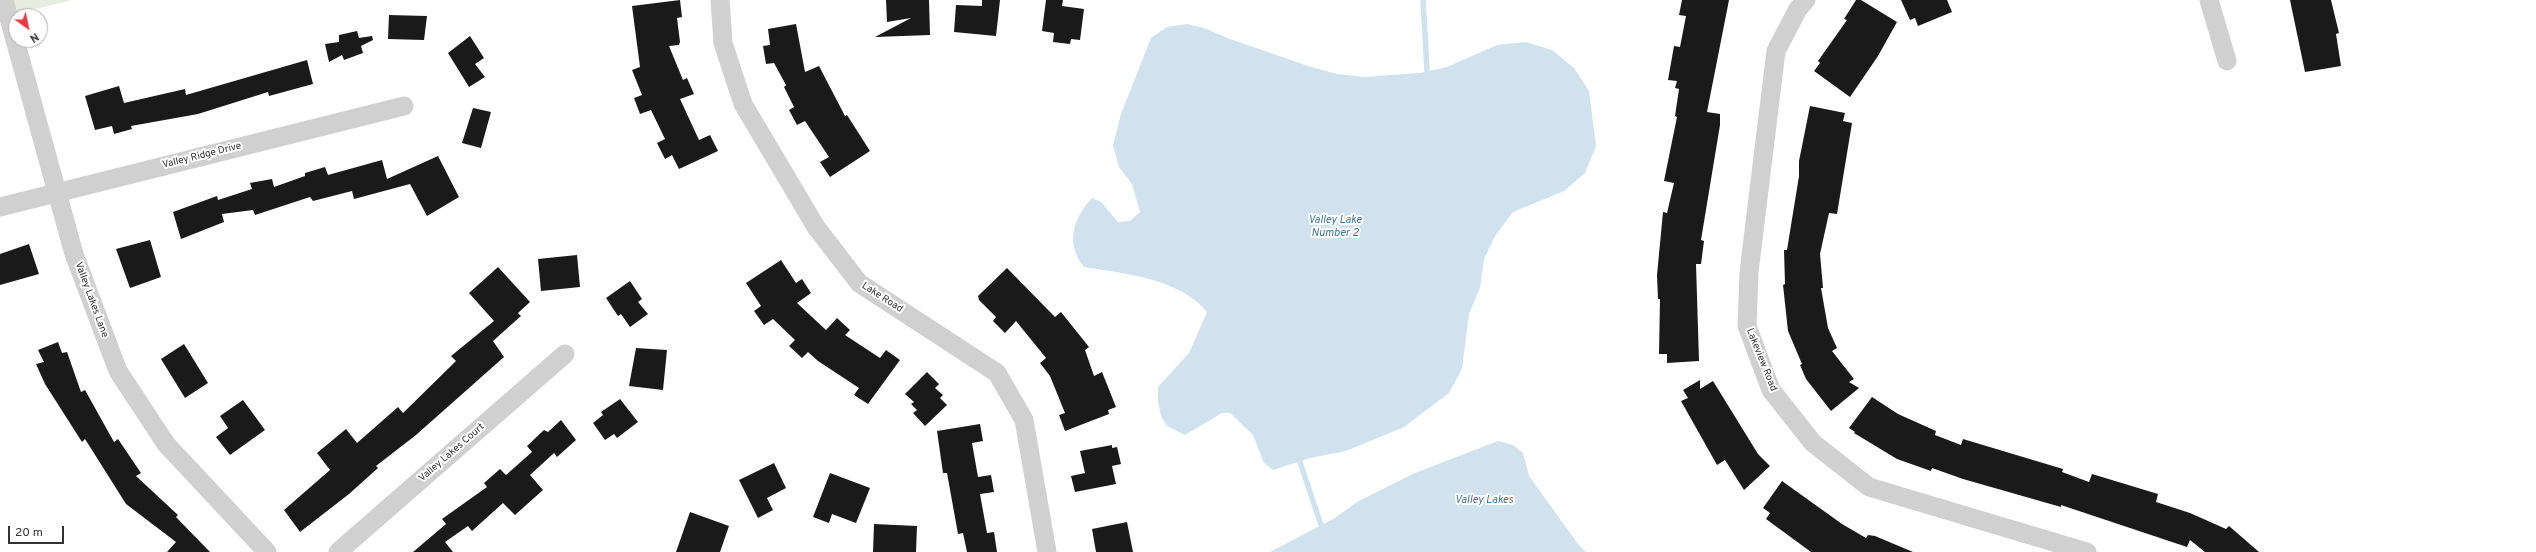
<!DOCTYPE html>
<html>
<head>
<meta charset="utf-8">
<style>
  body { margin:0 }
  #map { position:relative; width:2536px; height:552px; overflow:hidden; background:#fff; font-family:Overpass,sans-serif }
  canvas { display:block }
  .north { position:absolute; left:8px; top:8px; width:40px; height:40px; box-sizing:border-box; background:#fff; border:1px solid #adadad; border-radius:50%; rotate:147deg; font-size:11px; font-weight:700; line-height:16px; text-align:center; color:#333 }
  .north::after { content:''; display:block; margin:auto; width:14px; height:18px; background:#e63946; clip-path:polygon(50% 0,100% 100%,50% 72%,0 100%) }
  .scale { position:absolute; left:8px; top:526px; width:56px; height:18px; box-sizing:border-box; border:2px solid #333; border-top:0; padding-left:5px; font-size:12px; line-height:14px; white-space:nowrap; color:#333; -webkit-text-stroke:3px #fff; paint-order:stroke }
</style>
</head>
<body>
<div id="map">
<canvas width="2536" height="552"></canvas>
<div class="north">N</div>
<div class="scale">20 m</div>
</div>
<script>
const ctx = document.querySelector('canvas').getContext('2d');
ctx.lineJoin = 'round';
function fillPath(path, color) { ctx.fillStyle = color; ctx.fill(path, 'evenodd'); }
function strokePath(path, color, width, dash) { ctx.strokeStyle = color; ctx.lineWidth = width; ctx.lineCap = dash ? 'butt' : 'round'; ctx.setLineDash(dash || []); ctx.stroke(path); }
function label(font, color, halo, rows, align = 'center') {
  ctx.font = font + ' Overpass,sans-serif'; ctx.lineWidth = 4; ctx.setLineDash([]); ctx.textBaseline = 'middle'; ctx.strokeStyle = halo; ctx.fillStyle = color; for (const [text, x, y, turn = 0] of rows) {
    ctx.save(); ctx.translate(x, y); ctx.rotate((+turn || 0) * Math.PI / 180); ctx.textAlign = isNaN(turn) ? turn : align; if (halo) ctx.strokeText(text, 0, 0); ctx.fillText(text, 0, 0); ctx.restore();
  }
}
const green = new Path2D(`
  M0,0H72L0,18Z`);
const water = new Path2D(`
  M1187,24L1204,28L1230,39L1308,66L1337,74L1364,77L1420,73L1447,67L1497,45L1526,42L1552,50L1574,68L1589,91L1596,146L1585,173L1564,191L1513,212L1495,236L1484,259L1480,288L1469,314L1462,369L1449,393L1404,427L1346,451L1310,458L1273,470L1264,463L1253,435L1230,413H1222L1185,435L1167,426L1161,416L1158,402V387L1189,353L1207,312C1179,278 1126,274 1084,267C1065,243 1073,219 1092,198L1101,202L1118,222L1130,221L1140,212L1132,184L1119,167L1113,146L1121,114L1151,38L1167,27Z
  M1498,441L1513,445L1523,453L1529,476L1578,544L1586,552H1270L1335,518L1357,502L1415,473Z`);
const stream = new Path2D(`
  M1423,0L1427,70
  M1300,462L1321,525`);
const building = new Path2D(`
  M680,0L682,17L677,18L680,42L679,45L669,46L683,80L687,78L694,94L680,99L699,140L710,135L718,151L679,169L672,155L665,159L657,143L665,139L651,110L640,114L634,98L642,95L632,70L640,67L632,6Z
  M886,0H929L930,35L875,37L911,18L887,22Z
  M982,0H1000L996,36L954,32L956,5L982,6Z
  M1046,0H1063L1062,6L1084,9L1080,40L1071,39L1070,44L1053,42L1054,33L1042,31Z
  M1682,0H1729L1707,112L1720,114V125L1701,240L1704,241L1701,264H1696L1699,361L1667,363V354H1659L1660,299H1658L1657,275L1663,212L1667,213L1674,183L1664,181L1677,117L1675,116L1679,89L1675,88L1677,81L1668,80L1674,46L1680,47L1686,16L1679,15Z
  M1856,0H1861L1897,22L1878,56L1850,97L1814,71L1820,63L1818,61L1847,20L1844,19Z
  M1901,0H1947L1952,12L1918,26L1915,18L1910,20Z
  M2290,0H2331L2339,33L2336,34L2341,66L2305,72Z
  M389,15L427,16L424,40L388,39Z
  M796,24L805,72L819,66L845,116L847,115L870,151L830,177L820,162L829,157L805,121L797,125L789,110L794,107L784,87L786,85L774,63L766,64L763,46L770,45L768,29Z
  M357,31L359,38L372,36L373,40L361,46L363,53L344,60L342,55L329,62L325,44L339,42V35Z
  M470,36L484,58L475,64L485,77L469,87L448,53Z
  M307,60L313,84L269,96L268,92L198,114L131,126L132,129L114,134L112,126L95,130L85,96L119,86L124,103L185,89L186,95Z
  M1810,106L1845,113L1843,121L1852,123L1837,214L1829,213L1820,254L1823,288H1821L1828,328L1837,348L1832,351L1854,379L1849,382L1859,388L1831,411L1806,379L1800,365L1802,364L1788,331L1783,285L1785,284L1784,250H1787L1799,176V161Z
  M473,108L491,112L481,148L462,143Z
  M438,156L459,197L427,216L410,184L354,199L352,191L313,201L310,197L255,215L253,210L222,214L224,222L181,239L173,212L217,196L218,200L252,189L250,183L272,179L274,187L305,176V173L325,167L328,175L382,160L387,179Z
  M150,240L161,277L130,288L116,249Z
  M29,244L39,274L0,285V254Z
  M577,255L580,287L541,291L538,259Z
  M781,260L796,283L802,279L811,293L797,303L826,330L837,318L850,330L845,335L880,358L886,350L900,360L868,404L854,395L859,388L818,361L808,352L802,358L789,346L795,340L773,319L764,325L754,311L761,306L746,283Z
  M498,267L530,302L518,313L521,316L493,341L504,357L416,435L376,466L378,468L349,494L300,532L284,510L330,470L317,453L346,429L357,443L398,407L403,413L456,361L451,356L494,321L469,293Z
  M1007,268L1055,317L1061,312L1089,347L1085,350L1094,376L1102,372L1116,407L1108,410L1109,414L1065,431L1059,415L1065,413L1050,376L1040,363L1046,358L1016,321L1005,333L993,321L996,317L979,300L978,296Z
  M630,281L642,299L638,302L648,314L630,327L621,314L618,316L606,298Z
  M58,342L62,353L67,352L81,392L85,390L114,442L118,439L141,473L136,476L178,515L176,517L210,552H167L176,542L126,504L85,439L82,442L45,384L36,364L44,362L38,350Z
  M184,344L208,383L185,398L161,359Z
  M636,348L667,350L663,390L629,386Z
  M927,372L939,384L935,388L943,395L940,398L947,405L925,426L913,413L917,410L911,404L914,402L905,394Z
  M1700,380V389L1713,381L1758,454L1770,466L1744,490L1725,460L1717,465L1681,401L1688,398L1683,390Z
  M1872,397L1898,414L1936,431L1935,435L1961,445L1963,439L2063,469L2062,472L2089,482L2092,474L2158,494L2156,502L2190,513L2226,529L2229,526L2259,552H2205L2190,540L2187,547L2061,505V507L1963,479L1932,468L1931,471L1897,459L1854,433L1855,432L1849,428Z
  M620,399L638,422L617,438L614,434L605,440L593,423L603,415L601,412Z
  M243,400L265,430L230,455L216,437L228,428L220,416Z
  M561,420L576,440L557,457L554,453L530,475L543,490L515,515L503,503L472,531L468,526L445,542L453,552H413L446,524L442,519L487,487L484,483L500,469L506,475L532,452L527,446L544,430L548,432Z
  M980,424L983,441L972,443L978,477L991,475L994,492L980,494L987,533L994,532L997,552H967L963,533L958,534L947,473H943L937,431Z
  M1112,445V448L1117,447L1121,464L1112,466L1116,484L1075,492L1071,476L1085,473L1080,451Z
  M774,463L786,488L767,498L773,510L758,518L739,480Z
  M830,473L870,488L856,523L832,514L829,523L813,517Z
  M1782,481L1842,524L1866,538L1868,535L1875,536L1913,552H1811L1766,519L1770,513L1763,508Z
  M690,512L729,526L720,552H676Z
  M1127,522L1133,552H1096L1092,529Z
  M874,524L917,526L916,552H873Z`);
const minor = new Path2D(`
  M4,0L74,254L118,371L166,444L267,552
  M720,0L723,43L743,104L816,227L859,283L997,373L1024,420L1047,552
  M1806,0L1798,9L1776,51L1749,272L1747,326L1771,390L1813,443L1869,487L2087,552
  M2209,0L2227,61
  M0,207L404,106
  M338,552L565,354`);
const streetNames = [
  ["Valley Ridge Drive",202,156,-14],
  ["Lake Road",882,298,33],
  ["Valley Lakes Lane",91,300,70],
  ["Lakeview Road",1761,360,68],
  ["Valley Lakes Court",452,453,-41]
];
const waterNames = [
  ["Valley Lake",1335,221],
  ["Number 2",1335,234],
  ["Valley Lakes",1484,501]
];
fillPath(green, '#e6ecdf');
fillPath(water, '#cfe2ee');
strokePath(stream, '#cfe2ee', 5.5);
fillPath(building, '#1a1a1a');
strokePath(minor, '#d0d0d0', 19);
label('10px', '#333', '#fff', streetNames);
label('italic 11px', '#3f7597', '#fff', waterNames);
</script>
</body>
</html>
